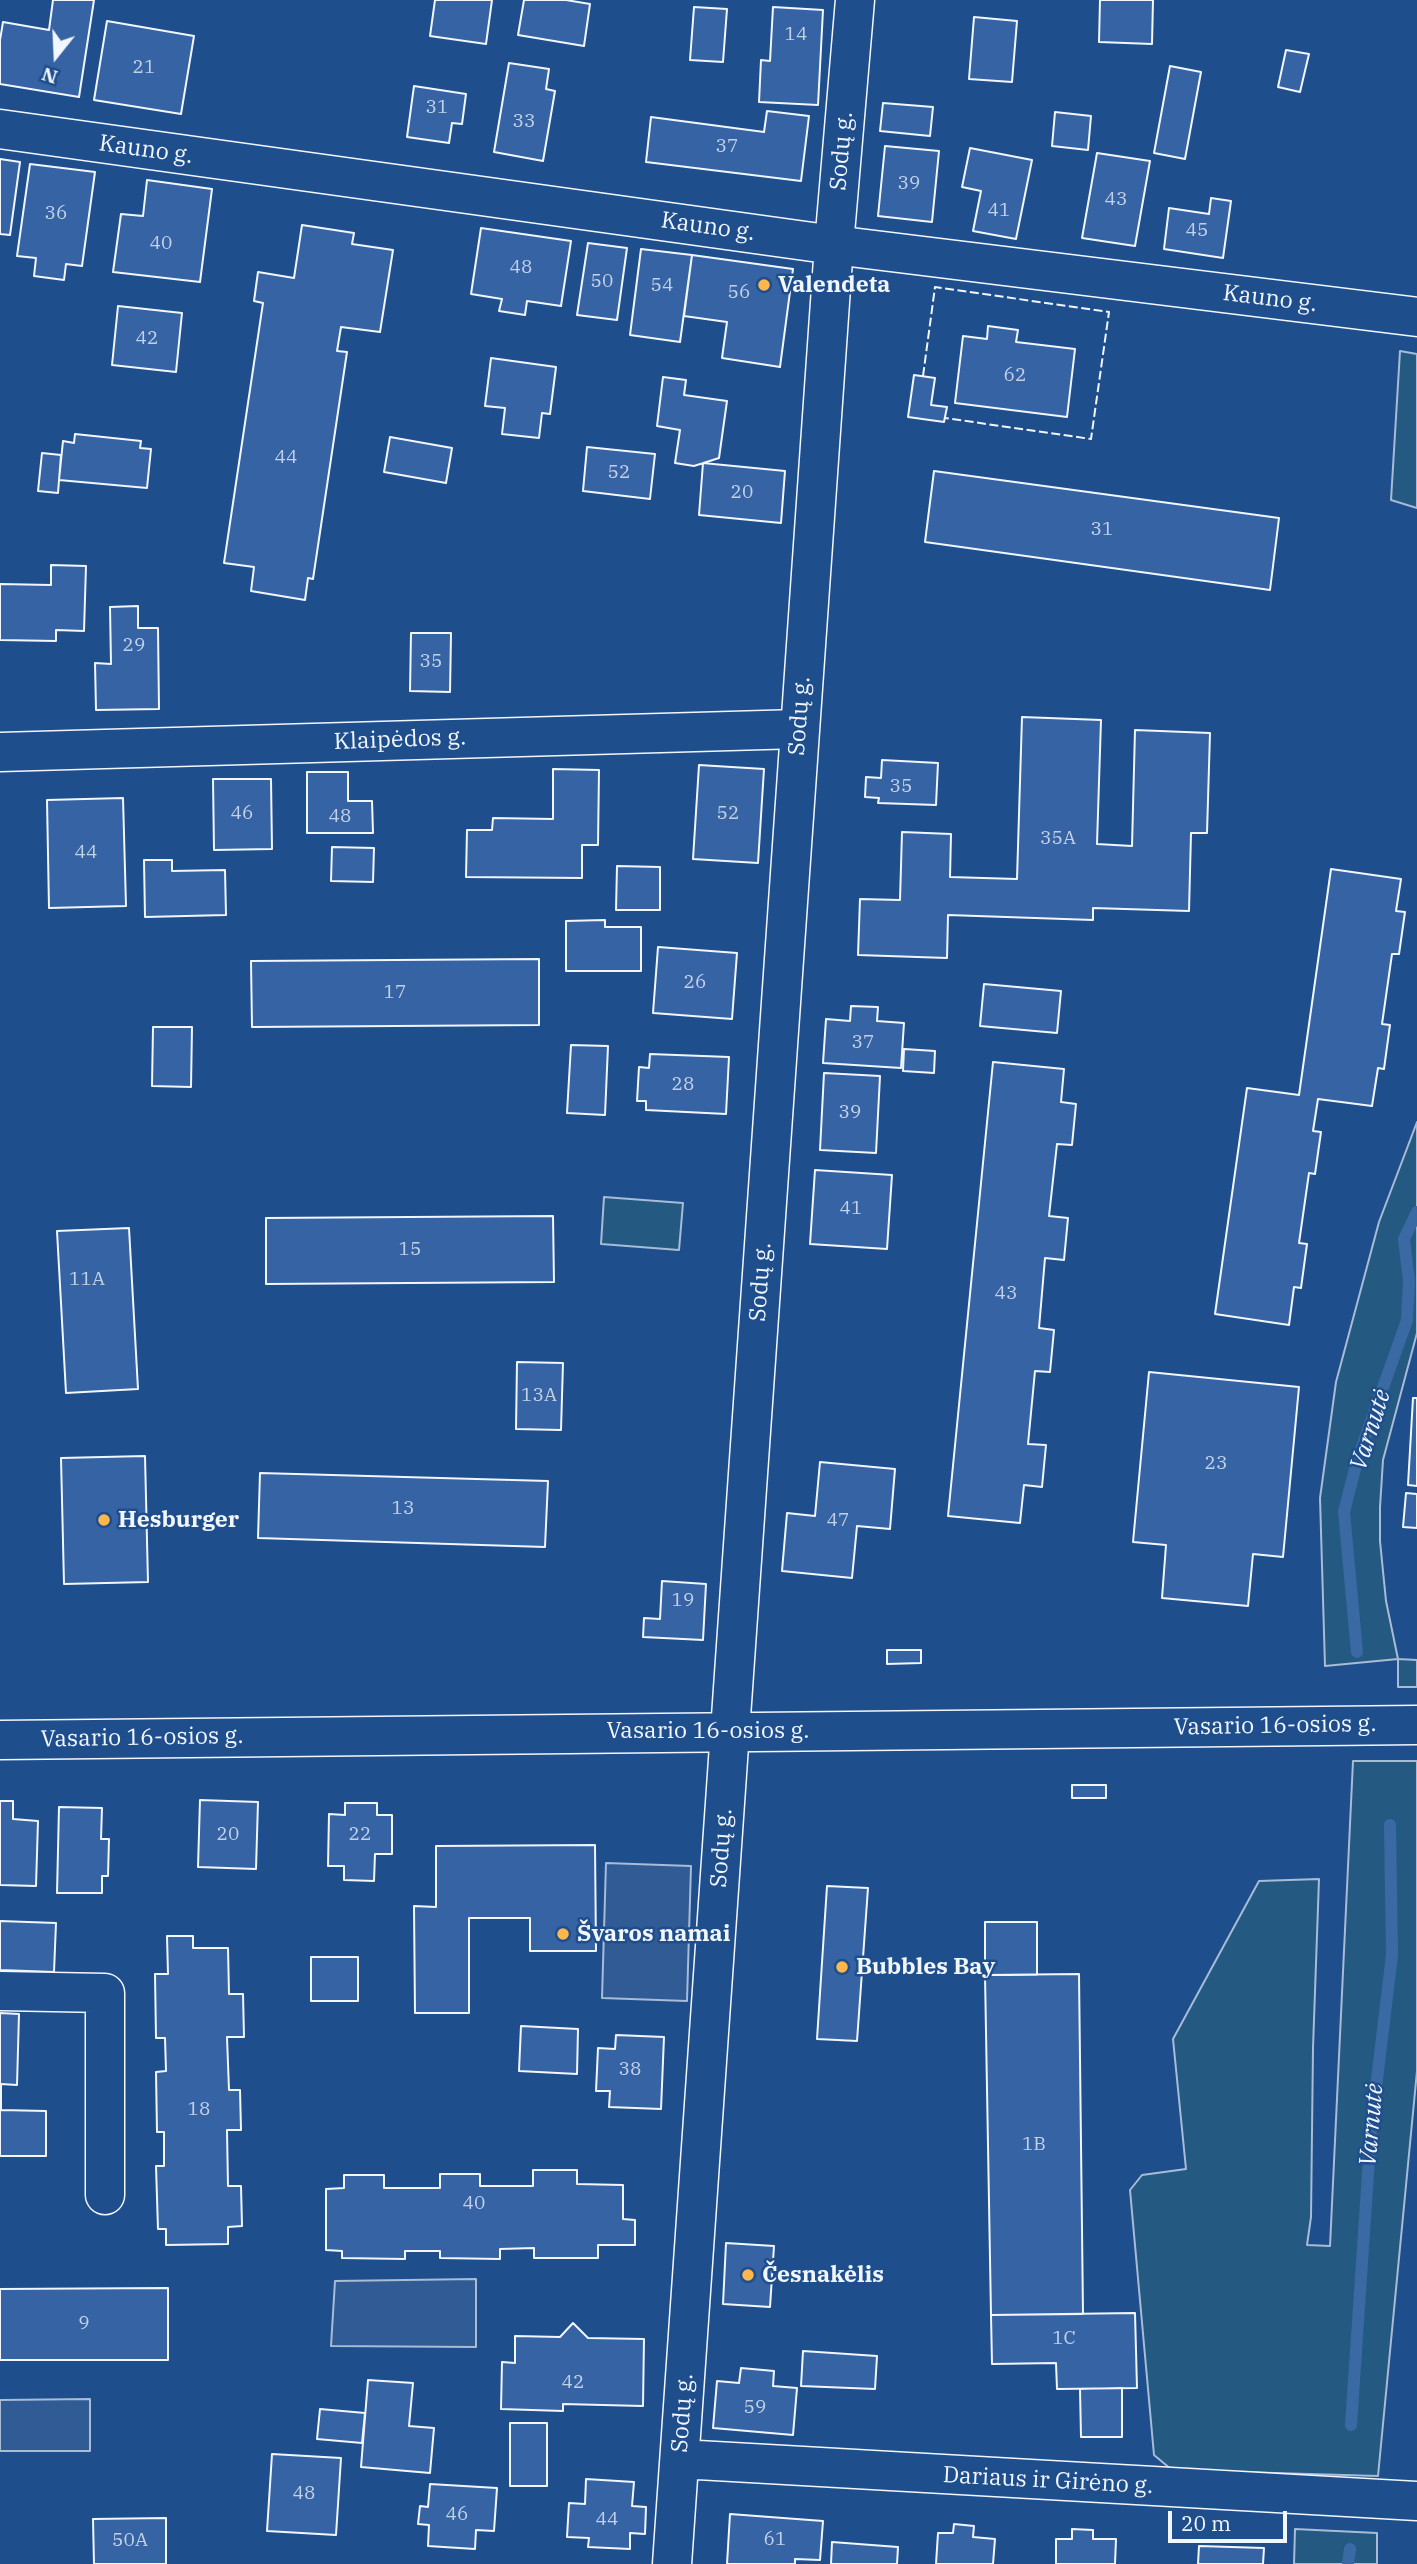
<!DOCTYPE html>
<html>
<head>
<meta charset="utf-8">
<style>
  body { margin:0 }
  #map { position:relative; width:1417px; height:2564px; overflow:hidden; background:#1f4e8c; font-family:"IBM Plex Serif",serif }
  canvas { display:block }
  .north { position:absolute; left:21px; top:21px; width:70px; height:70px; -webkit-text-stroke:5px #1f4e8c; paint-order:stroke; rotate:198deg; font-size:19px; font-weight:700; line-height:28px; text-align:center; color:#f2f6ff }
  .north::after { content:''; display:block; margin:auto; width:24px; height:32px; background:#f2f6ff; clip-path:polygon(50% 0,100% 100%,50% 72%,0 100%) }
  .scale { position:absolute; left:1168px; top:2511px; width:119px; height:32px; box-sizing:border-box; border:4px solid #f2f6ff; border-top:0; padding-left:9px; font-size:21px; line-height:24px; white-space:nowrap; color:#f2f6ff; -webkit-text-stroke:5px #1f4e8c; paint-order:stroke }
</style>
</head>
<body>
<div id="map">
<canvas width="1417" height="2564"></canvas>
<div class="north">N</div>
<div class="scale">20 m</div>
</div>
<script>
const ctx = document.querySelector('canvas').getContext('2d');
ctx.lineJoin = 'round';
function fillPath(path, color) { ctx.fillStyle = color; ctx.fill(path, 'evenodd'); }
function strokePath(path, color, width, dash) { ctx.strokeStyle = color; ctx.lineWidth = width; ctx.lineCap = dash ? 'butt' : 'round'; ctx.setLineDash(dash || []); ctx.stroke(path); }
function label(font, color, halo, rows, align = 'center') {
  ctx.font = font + ' "IBM Plex Serif",serif'; ctx.lineWidth = 5; ctx.setLineDash([]); ctx.textBaseline = 'middle'; ctx.strokeStyle = halo; ctx.fillStyle = color; for (const [text, x, y, turn = 0] of rows) {
    ctx.save(); ctx.translate(x, y); ctx.rotate((+turn || 0) * Math.PI / 180); ctx.textAlign = isNaN(turn) ? turn : align; if (halo) ctx.strokeText(text, 0, 0); ctx.fillText(text, 0, 0); ctx.restore();
  }
}
const green = new Path2D(`
  M1400,351L1417,354V508L1391,500Z
  M1417,1122V1333L1383,1460L1380,1507V1541L1386,1601L1398,1659L1417,1660V1687H1398V1659L1325,1666L1320,1498L1336,1382L1379,1222Z
  M604,1197L683,1203L679,1250L601,1244Z
  M1353,1761H1417V2071L1378,2476L1172,2470L1154,2455L1130,2190L1142,2175L1186,2169L1173,2039L1259,1881L1319,1879L1313,2048L1311,2217L1307,2245L1330,2246Z
  M1295,2529L1377,2533V2564H1294Z`);
const parking = new Path2D(`
  M606,1863L691,1866L687,2001L602,1998Z
  M476,2279V2347L331,2346L335,2281Z
  M90,2399V2451H0V2400Z`);
const stream = new Path2D(`
  M1357,1652L1344,1512L1357,1461L1407,1320L1409,1281L1404,1239L1417,1212
  M1351,2425L1371,2129L1392,1955L1390,1825
  M1348,2564L1350,2549`);
const building = new Path2D(`
  M53,0H94L79,97L0,84V40L3,22L49,30Z
  M435,0H492L486,44L430,36Z
  M524,0H566L590,4L584,46L518,35Z
  M1100,0H1153L1152,44L1099,42Z
  M694,7L727,9L723,62L690,60Z
  M773,7L823,10L818,105L759,102L761,60L770,61Z
  M974,17L1017,21L1012,82L969,79Z
  M107,21L194,36L181,114L94,100Z
  M1286,50L1309,54L1300,92L1278,87Z
  M509,63L549,69L546,89L555,91L543,161L494,152Z
  M1170,66L1201,72L1185,159L1154,153Z
  M414,86L466,94L462,124L452,123L449,143L407,137Z
  M883,103L933,107L930,136L880,131Z
  M767,111L809,116L801,181L646,162L651,117L764,132Z
  M1055,112L1091,116L1088,150L1052,146Z
  M885,146L939,151L932,222L878,216Z
  M970,148L1032,160L1016,239L973,231L981,191L962,187Z
  M1097,153L1150,161L1135,246L1082,238Z
  M0,159L20,162L10,235L0,234Z
  M30,164L95,172L82,266L66,264L64,280L34,276L36,258L17,256Z
  M147,180L212,189L200,282L113,272L121,214L143,216Z
  M1211,198L1231,201L1223,258L1164,249L1169,208L1209,214Z
  M302,225L354,233L352,244L393,250L380,332L341,327L337,351L347,352L313,579L308,578L305,600L251,591L254,567L224,563L263,303L254,301L258,272L294,278Z
  M481,228L571,241L561,306L527,301L525,315L499,311L502,299L471,294Z
  M588,243L627,248L617,320L577,315Z
  M641,249L692,255L680,342L630,335Z
  M692,255L793,269L780,367L722,358L727,322L684,316Z
  M118,306L182,313L176,372L112,365Z
  M988,326L1018,330L1016,342L1075,349L1067,417L955,403L963,336L987,339Z
  M491,358L556,367L550,414L542,413L539,438L502,434L505,408L485,406Z
  M914,375L935,378L931,405L947,407L944,422L908,417Z
  M663,377L686,380L684,395L727,401L719,458L694,466L675,463L680,430L657,426Z
  M75,434L141,441L140,448L151,449L147,488L59,480L63,441L74,443Z
  M390,437L452,448L446,483L384,472Z
  M587,447L655,454L650,499L583,491Z
  M42,453L61,455L58,493L38,491Z
  M703,463L785,471L781,523L699,515Z
  M934,471L1279,518L1270,590L925,542Z
  M51,565L86,566L84,631L56,630V641L0,640V584L51,585Z
  M138,606V628H158L159,709L96,710L95,663L111,664L110,607Z
  M411,633H451L450,692L410,691Z
  M1022,717L1101,720L1097,844L1132,846L1135,730L1210,733L1207,833H1191L1189,911L1093,908V920L948,915L947,958L858,955L860,899L900,900L902,832L951,834L950,877L1017,879Z
  M882,760L938,763L936,805L878,803L879,798L865,797L866,777L881,778Z
  M699,765L764,769L758,863L693,859Z
  M553,769L599,770L598,845H582V878L466,877L467,830H492L493,818L553,819Z
  M307,772H348V801H372L373,833H307Z
  M213,779H271L272,849L214,850Z
  M123,798L126,906L49,908L47,800Z
  M332,847L374,848L373,882L331,881Z
  M144,860H172V871L225,870L226,915L145,917Z
  M617,866L660,867V910H616Z
  M1331,869L1401,879L1396,911L1405,912L1399,954H1392L1382,1024L1390,1025L1384,1069L1378,1068L1372,1106L1318,1099L1313,1131L1321,1132L1315,1174L1309,1173L1299,1243L1307,1244L1301,1288L1294,1287L1289,1325L1215,1314L1247,1088L1299,1095Z
  M605,920V927H641V971H566V921Z
  M658,947L737,953L732,1019L653,1013Z
  M539,959V1025L252,1027L251,961Z
  M984,984L1061,991L1057,1033L980,1026Z
  M851,1006L878,1007L877,1021L904,1023L901,1068L823,1063L826,1019L850,1021Z
  M153,1027H192L191,1087L152,1086Z
  M571,1045L608,1046L605,1115L567,1113Z
  M904,1049L935,1051L934,1073L903,1071Z
  M650,1054L729,1057L726,1114L646,1110V1101H637L639,1067L649,1068Z
  M993,1062L1064,1069L1061,1102L1076,1104L1072,1145L1057,1144L1049,1216L1068,1218L1064,1260L1045,1258L1039,1328L1054,1330L1050,1372L1035,1371L1028,1444L1046,1445L1042,1487L1024,1485L1020,1523L948,1516Z
  M824,1073L880,1076L876,1153L820,1150Z
  M815,1170L892,1175L887,1249L810,1244Z
  M553,1216L554,1282L266,1284V1218Z
  M129,1228L138,1389L66,1393L57,1231Z
  M517,1362L563,1363L561,1430L516,1429Z
  M1149,1372L1299,1387L1283,1557L1253,1554L1248,1606L1162,1598L1166,1545L1133,1542Z
  M1413,1398H1417V1486L1408,1485Z
  M145,1456L148,1582L64,1584L61,1458Z
  M820,1462L895,1469L890,1529L857,1526L852,1578L782,1571L787,1513L815,1516Z
  M260,1473L548,1481L545,1547L258,1538Z
  M1406,1493L1417,1494V1528L1403,1527Z
  M662,1581L706,1584L703,1640L643,1637L644,1618L660,1619Z
  M887,1650H921V1663L887,1664Z
  M1072,1785H1106V1798H1072Z
  M200,1800L258,1802L256,1869L198,1867Z
  M0,1801H13V1819L38,1821L36,1886L0,1885Z
  M345,1803H377V1815H392V1854H375L374,1881L344,1880V1866H328L329,1814L345,1815Z
  M59,1807L102,1808L101,1839H109L108,1876H102V1893H57Z
  M595,1845L596,1951H530V1918H469V2013H415L414,1906L436,1907V1846Z
  M827,1886L868,1888L857,2041L817,2039Z
  M0,1921L56,1923L54,1972L0,1970Z
  M985,1922H1037V1975H985Z
  M167,1936H193V1948H228L229,1994H243L244,2037H227L229,2090H240L241,2130H227L228,2186H241L242,2226L228,2227V2244L166,2245V2229H158L156,2166H164V2132H157L156,2072L166,2071L165,2038H156L155,1974H168Z
  M311,1957H358V2001H311Z
  M1079,1974L1083,2314L991,2315L985,1975Z
  M0,2013L19,2014L17,2085L1,2084V2110L46,2111V2156H0Z
  M521,2026L578,2029L577,2074L519,2071Z
  M616,2035L664,2037L661,2109L609,2107L610,2091H596L598,2048L615,2049Z
  M533,2170H577V2184L623,2185V2219L635,2220V2245H598V2258H534V2248L500,2249V2259L440,2258V2251H405V2259L342,2258V2251L326,2250V2189L344,2188V2175H384V2188H440V2174H480V2186H533Z
  M726,2243L774,2246L770,2307L723,2304Z
  M168,2288V2360H0V2289Z
  M1135,2313L1137,2388L1057,2389L1056,2363L992,2364L991,2315Z
  M573,2323L588,2338L644,2339L643,2406L563,2404V2411L501,2409L502,2362L515,2363V2336L560,2337Z
  M803,2351L877,2356L875,2389L801,2386Z
  M741,2368L774,2371L773,2386L797,2388L793,2435L713,2428L717,2381L739,2383Z
  M368,2380L413,2383L409,2426L434,2428L430,2473L361,2467Z
  M1122,2388V2437H1081L1080,2389Z
  M320,2409L365,2413L362,2443L317,2439Z
  M510,2423H547V2486H510Z
  M272,2454L341,2458L336,2535L267,2531Z
  M586,2479L634,2482L632,2506L646,2507L645,2534L630,2533V2549L588,2547L589,2538L567,2537L569,2503L585,2504Z
  M430,2484L497,2488L494,2531L476,2530L475,2549L428,2546L429,2525L418,2524L420,2506L428,2507Z
  M730,2514L823,2521L820,2560L795,2559V2564H727Z
  M166,2518V2564H94L93,2519Z
  M954,2524L974,2526L973,2537L995,2539L993,2564H936L938,2533H953Z
  M1072,2529L1093,2530V2539H1116L1115,2564H1056V2539H1072Z
  M832,2542L898,2547L897,2564H831Z
  M1199,2546L1264,2548L1263,2564H1198Z`);
const minor = new Path2D(`
  M834,245L855,0
  M0,752L799,729
  M0,1991L105,1993V2195
  M680,2459L1417,2501
  M672,2564L730,1731`);
const major = new Path2D(`
  M0,129L834,245L1417,317
  M730,1731L834,245
  M0,1740L1417,1725`);
const fence = new Path2D(`
  M923,376L935,287L1109,312L1091,439L945,418`);
const markers = [
  [764,285,7,"#ffb74d"],
  [104,1520,7,"#ffb74d"],
  [563,1934,7,"#ffb74d"],
  [842,1967,7,"#ffb74d"],
  [748,2275,7,"#ffb74d"]
];
const numberNames = [
  ["14",796,35],
  ["21",144,68],
  ["31",437,108],
  ["33",524,122],
  ["37",727,147],
  ["39",909,184],
  ["43",1116,200],
  ["41",999,211],
  ["36",56,214],
  ["45",1197,231],
  ["40",161,244],
  ["48",521,268],
  ["50",602,282],
  ["54",662,286],
  ["56",739,293],
  ["42",147,339],
  ["62",1015,376],
  ["44",286,458],
  ["52",619,473],
  ["20",742,493],
  ["31",1102,530],
  ["29",134,646],
  ["35",431,662],
  ["35",901,787],
  ["46",242,814],
  ["52",728,814],
  ["48",340,817],
  ["35A",1058,839],
  ["44",86,853],
  ["26",695,983],
  ["17",395,993],
  ["37",863,1043],
  ["28",683,1085],
  ["39",850,1113],
  ["41",851,1209],
  ["15",410,1250],
  ["11A",87,1280],
  ["43",1006,1294],
  ["13A",539,1396],
  ["23",1216,1464],
  ["13",403,1509],
  ["47",838,1521],
  ["19",683,1601],
  ["20",228,1835],
  ["22",360,1835],
  ["38",630,2070],
  ["18",199,2110],
  ["1B",1034,2145],
  ["40",474,2204],
  ["9",84,2324],
  ["1C",1064,2339],
  ["42",573,2383],
  ["59",755,2408],
  ["48",304,2494],
  ["46",457,2515],
  ["44",607,2520],
  ["61",775,2540],
  ["50A",130,2541]
];
const streetNames = [
  ["Kauno g.",146,150,8],
  ["Sodų g.",842,151,-85],
  ["Kauno g.",708,227,8],
  ["Kauno g.",1270,299,7],
  ["Sodų g.",800,716,-86],
  ["Klaipėdos g.",400,740,-2],
  ["Sodų g.",761,1282,-86],
  ["Vasario 16-osios g.",1275,1726,-1],
  ["Vasario 16-osios g.",708,1731],
  ["Vasario 16-osios g.",142,1738,-1],
  ["Sodų g.",722,1848,-86],
  ["Sodų g.",683,2413,-86],
  ["Dariaus ir Girėno g.",1048,2481,3]
];
const poiNames = [
  ["Valendeta",778,285],
  ["Hesburger",118,1520],
  ["Švaros namai",577,1934],
  ["Bubbles Bay",856,1967],
  ["Česnakėlis",762,2275]
];
const waterNames = [
  ["Varnutė",1371,1430,-72],
  ["Varnutė",1372,2125,-85]
];
fillPath(green, '#245a82');
strokePath(green, '#a8bbd7', 2);
fillPath(parking, '#305b95');
strokePath(parking, '#a8bbd7', 2);
strokePath(stream, '#3b69a3', 12);
fillPath(building, '#3563a3');
strokePath(building, '#f2f6ff', 2);
strokePath(minor, '#f2f6ff', 41);
strokePath(major, '#f2f6ff', 41);
strokePath(minor, '#1f4e8c', 38);
strokePath(major, '#1f4e8c', 38);
strokePath(fence, '#f2f6ff', 2, [9, 3.5]);
for (const [x, y, r, color] of markers) { const dot = new Path2D(); dot.arc(x, y, r, 0, 2 * Math.PI); ctx.fillStyle = color; ctx.fill(dot); strokePath(dot, '#1f4e8c', 2.5); }
label('19px', '#c3d1e8', null, numberNames);
label('23px', '#f2f6ff', '#1f4e8c', streetNames);
label('bold 23px', '#f2f6ff', '#1f4e8c', poiNames, 'left');
label('italic 24px', '#f2f6ff', '#1f4e8c', waterNames);
</script>
</body>
</html>
